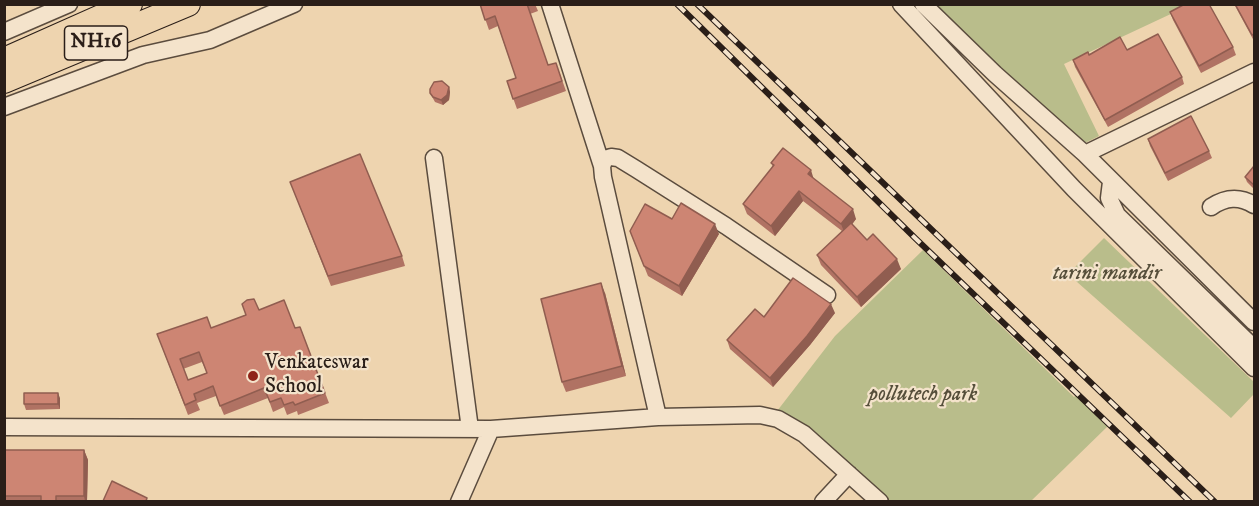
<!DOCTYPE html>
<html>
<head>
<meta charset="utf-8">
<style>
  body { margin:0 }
  #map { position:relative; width:1259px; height:506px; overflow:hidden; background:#eed4af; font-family:"IM FELL DW Pica",serif }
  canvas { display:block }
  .frame { position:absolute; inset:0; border:6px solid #2a1e18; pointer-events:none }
</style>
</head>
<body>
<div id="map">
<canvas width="1259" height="506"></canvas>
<div class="frame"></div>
</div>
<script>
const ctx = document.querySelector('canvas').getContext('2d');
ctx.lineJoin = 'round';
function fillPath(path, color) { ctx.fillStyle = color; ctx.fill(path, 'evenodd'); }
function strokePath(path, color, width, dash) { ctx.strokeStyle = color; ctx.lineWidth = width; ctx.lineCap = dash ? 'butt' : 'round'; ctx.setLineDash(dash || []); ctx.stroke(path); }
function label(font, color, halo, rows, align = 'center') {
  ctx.font = font + ' "IM FELL DW Pica",serif'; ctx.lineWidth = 4.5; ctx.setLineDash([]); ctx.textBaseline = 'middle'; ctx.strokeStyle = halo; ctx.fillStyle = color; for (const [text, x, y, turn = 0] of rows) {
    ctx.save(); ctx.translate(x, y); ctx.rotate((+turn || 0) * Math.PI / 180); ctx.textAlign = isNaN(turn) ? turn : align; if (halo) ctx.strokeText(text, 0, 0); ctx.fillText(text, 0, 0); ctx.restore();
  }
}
const green = new Path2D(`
  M928,5H1190L1064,64L1099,136L1085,143L1013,82Z
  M1104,238L1254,382V394L1231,418L1068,274Z
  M923,250L1074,397L1077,394L1108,426L1031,501L881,502L774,415L835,336Z`);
const minor = new Path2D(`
  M550,4L602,166
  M901,4L1074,189L1254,368
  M923,4L995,74L1085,154L1254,322
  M4,32L69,4
  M4,107L143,55L210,40L294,4
  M1085,154L1254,72
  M434,158L470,429
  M1111,182L1109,198L1117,215L1254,348
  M1211,207C1226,197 1239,196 1254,205
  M658,417L603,177L602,166L605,159L611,157L618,158L636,169L726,226L827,295
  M4,427L491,429L658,417L760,415L778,419L804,434L880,502
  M459,502L491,429
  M823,502L849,474`);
const highway = new Path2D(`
  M4,60L130,4
  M4,81L188,4`);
const rail = new Path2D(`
  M677,4L914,237L1190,502
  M697,4L1215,502`);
const wall = new Path2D(`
  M480,4H535L538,11L530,14L548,65L556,63L566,91L517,109L507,81L516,78L498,26L489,30Z
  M1234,4H1254V41Z
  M1170,12L1233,47L1236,55L1201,73L1173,20Z
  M1127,50L1182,77L1184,84L1108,127L1075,67L1073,60L1089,55Z
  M449,87L450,92L449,100L443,105L435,102L430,93Z
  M1148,139L1209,151L1212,158L1168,181L1150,146Z
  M771,163L814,179L856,219L852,224L867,240L901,269L861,307L821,265L817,255L842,231L803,201L775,236L747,214L743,204L773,167Z
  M1254,166V189L1247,182L1245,177Z
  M290,182L402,256L405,266L331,286Z
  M672,219L719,234L682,296L648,276L630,231Z
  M605,293L626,376L566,392L562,382Z
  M259,310L295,328L300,327L329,403L298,415L297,411L287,415L284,407L273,412L268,398L224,415L216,396L197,403L200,410L188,415L157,334L211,328ZM202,362L207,373L188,380L183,369Z
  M835,313L810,345L773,387L730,349L727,340L764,317Z
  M60,398V409L26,410L24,404Z
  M4,450H84L88,460L87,501H4Z`);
const shadedWall = new Path2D(`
  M449,87L450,92L449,100L443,105L441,100Z
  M811,170L814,180L808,174Z
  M799,191L803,201L775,236L771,226Z
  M853,209L856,219L845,234L841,224Z
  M715,224L719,234L682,296L679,286Z
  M897,259L901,269L861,307L857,297Z
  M601,283L605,293L626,376L622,366Z
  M831,304L835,313L810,345L773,387L770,378Z
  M58,393L60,398V409L58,404Z
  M84,450L88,460L87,501H85L84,496Z`);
const building = new Path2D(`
  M480,4H527L548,65L556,63L562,81L513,99L507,81L516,78L495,16L485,20Z
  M1185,4H1209L1233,47L1199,66L1170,12Z
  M1235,4H1254V34L1252,35Z
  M1158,34L1182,77L1105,120L1073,60L1088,52L1089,55L1120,37L1127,50Z
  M442,81L449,87L447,95L441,100L433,97L430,93V89L434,82Z
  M1191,116L1209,151L1165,173L1148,139Z
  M783,148L811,170L808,174L853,209L841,224L799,191L771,226L743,204L774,165L771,163Z
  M360,154L402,256L328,276L290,182Z
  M1254,166V185L1245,177Z
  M681,203L715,224L679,286L644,266L630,231L645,204L672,219Z
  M851,223L867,240L873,234L897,259L857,297L817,255Z
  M793,278L831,304L807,336L770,378L727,340L755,309L764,317Z
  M601,283L622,366L562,382L541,299Z
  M254,299L259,310L284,300L295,328L300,327L325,393L295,405L293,402L284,405L281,398L270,402L264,388L220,406L213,386L194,394L196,400L185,405L157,334L207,317L211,328L246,315L242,304L247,300ZM199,352L207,373L188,380L180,359Z
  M24,393H58V404H24Z
  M4,450H84V496H56V501H41V496H4Z
  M112,481L147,498L146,501H103Z`);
const markers = [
  [253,376,6,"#8f2418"]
];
const shields = [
  [96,43,63]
];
const shieldNames = [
  ["NH16",96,43]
];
const parkNames = [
  ["tarini mandir",1107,275],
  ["pollutech park",923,396]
];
const poiNames = [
  ["Venkateswar",265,364],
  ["School",265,388]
];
fillPath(green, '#b9bd8b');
strokePath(minor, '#5b4c3e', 19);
strokePath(highway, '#2a1e18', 26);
strokePath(minor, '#f4e3cb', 16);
strokePath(highway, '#eed4af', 24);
strokePath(rail, '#2a1e18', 6);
strokePath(rail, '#f4e3cb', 4, [11]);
fillPath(wall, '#b07263');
fillPath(shadedWall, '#905d50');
fillPath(building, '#cd8573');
strokePath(building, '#905d50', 1.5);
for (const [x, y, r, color] of markers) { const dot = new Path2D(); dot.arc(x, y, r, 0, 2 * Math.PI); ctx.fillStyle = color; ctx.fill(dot); strokePath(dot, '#f4e3cb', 2); }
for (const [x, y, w] of shields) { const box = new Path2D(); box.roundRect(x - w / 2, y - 17, w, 34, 4.5); ctx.fillStyle = '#f4e3cb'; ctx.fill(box); strokePath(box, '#2a1e18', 1.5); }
label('bold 20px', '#2a1e18', null, shieldNames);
label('italic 21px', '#554e3a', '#f4e3cb', parkNames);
label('21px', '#2a1e18', '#f4e3cb', poiNames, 'left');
</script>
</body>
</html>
